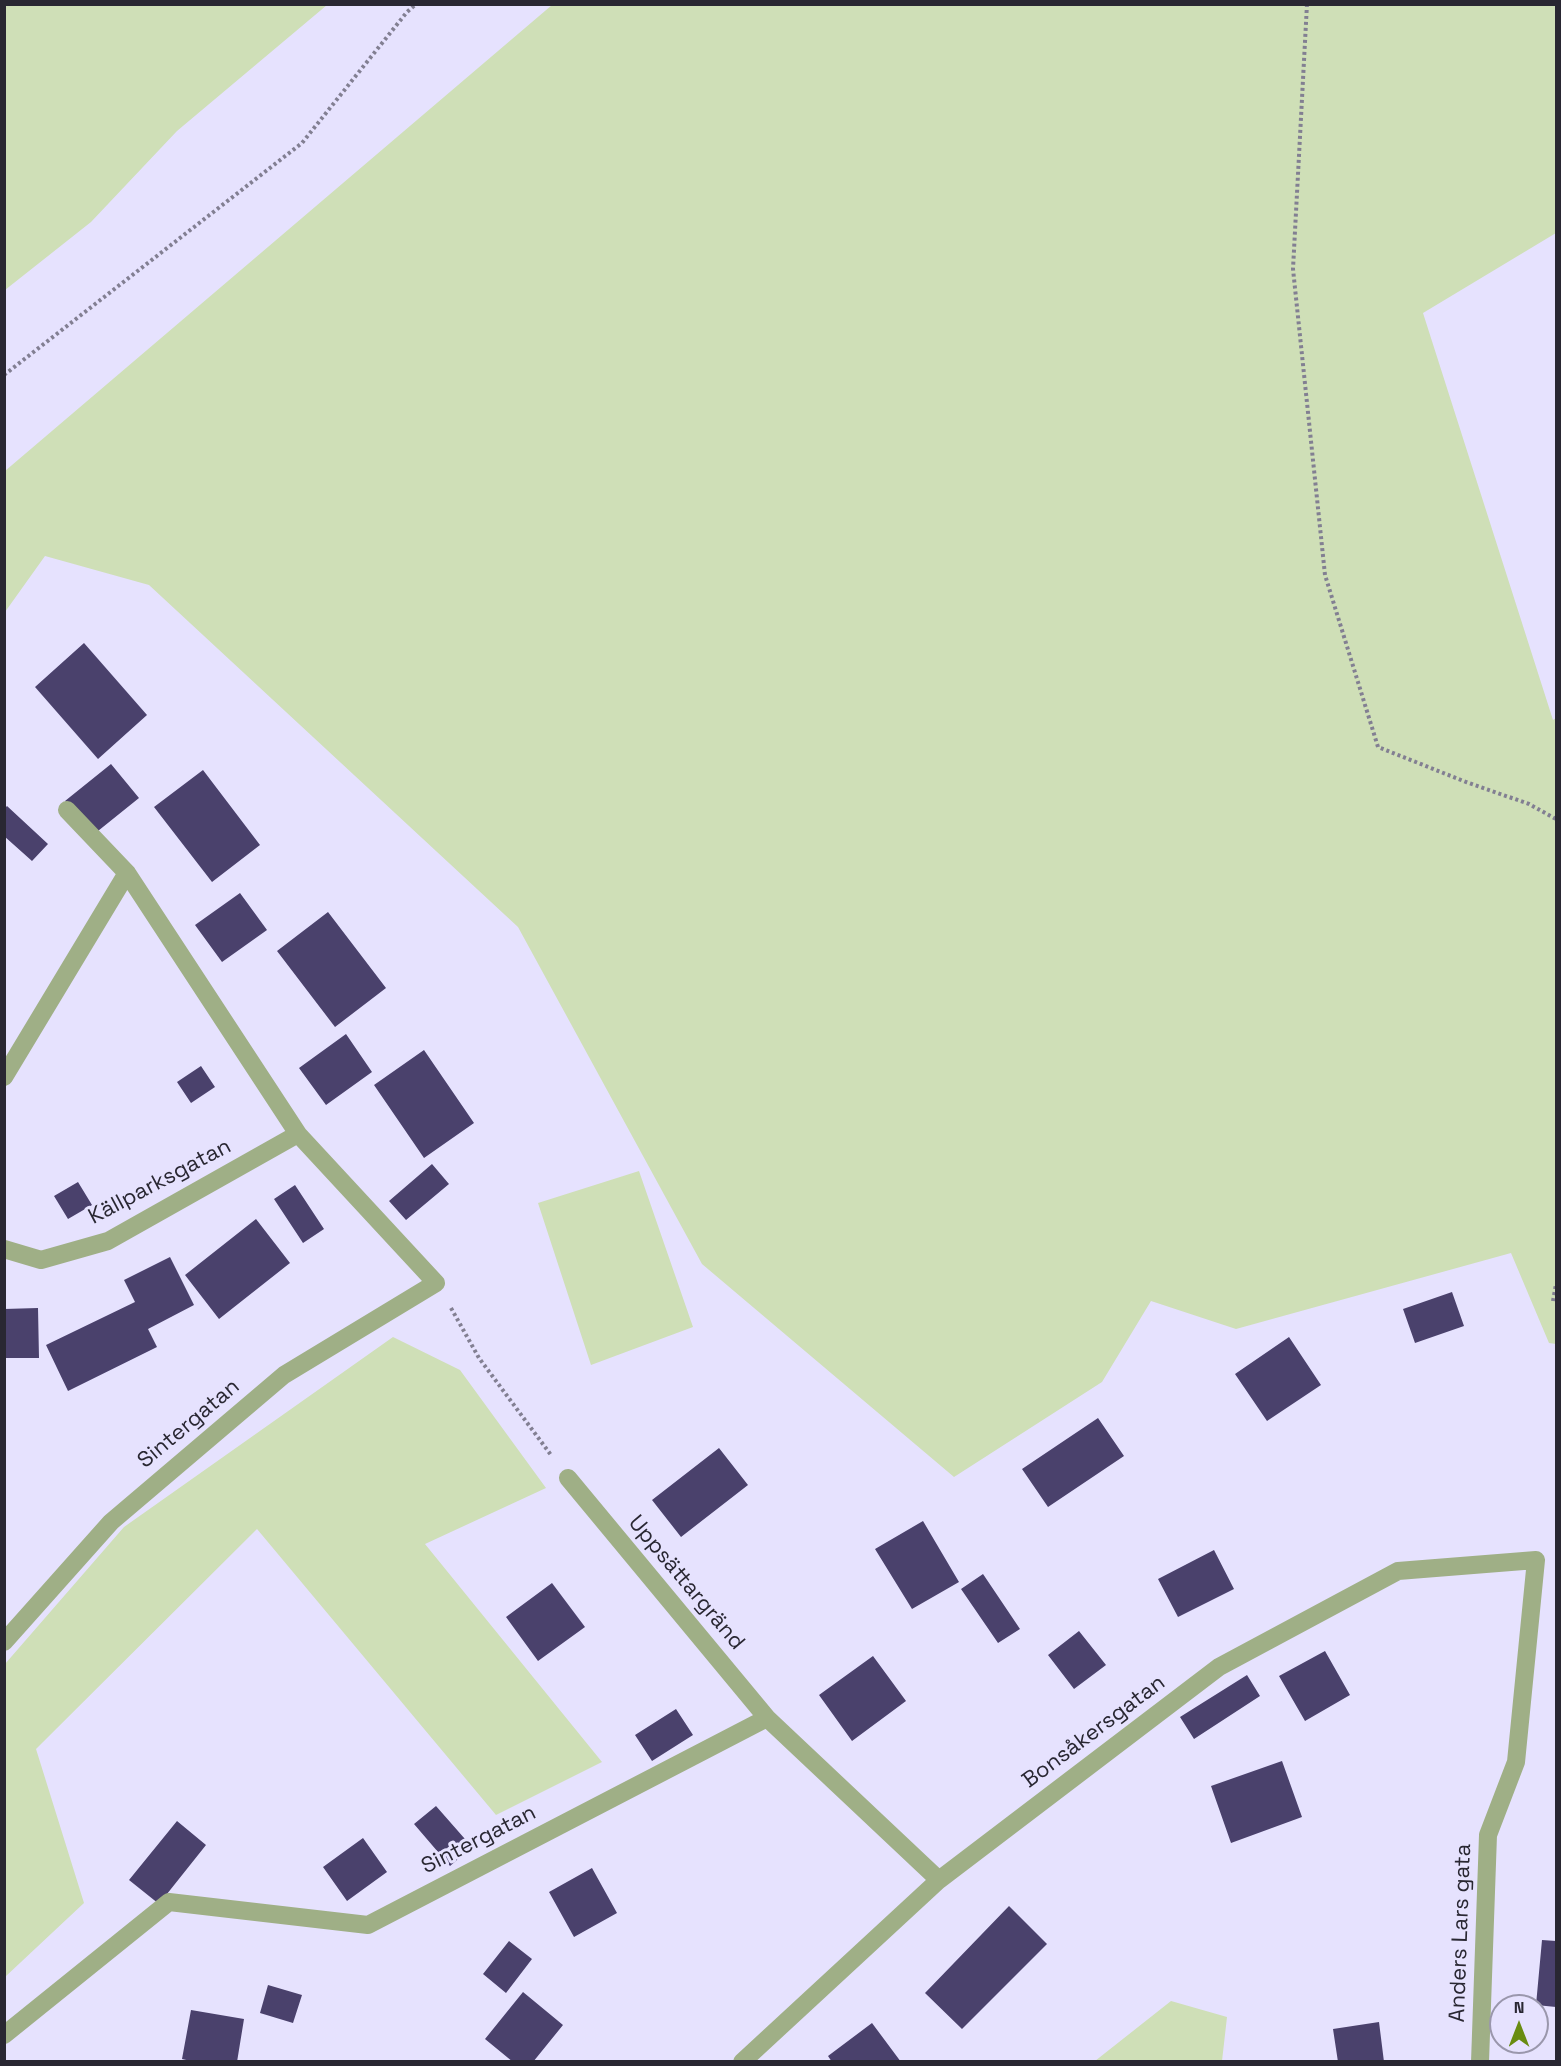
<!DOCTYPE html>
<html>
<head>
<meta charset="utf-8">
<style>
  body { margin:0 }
  #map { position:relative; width:1561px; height:2066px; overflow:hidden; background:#e6e2fe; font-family:"Space Grotesk",sans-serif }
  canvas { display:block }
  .frame { position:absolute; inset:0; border:6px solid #292732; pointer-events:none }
  .north { position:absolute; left:1489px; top:1994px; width:60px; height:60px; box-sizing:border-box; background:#e6e2fe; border:2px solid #9a97ac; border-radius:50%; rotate:0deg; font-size:16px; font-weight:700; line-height:24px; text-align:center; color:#292732 }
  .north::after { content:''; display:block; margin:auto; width:21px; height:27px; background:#698c11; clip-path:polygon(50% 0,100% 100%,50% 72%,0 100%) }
</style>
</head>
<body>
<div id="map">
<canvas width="1561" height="2066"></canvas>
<div class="frame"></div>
<div class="north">N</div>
</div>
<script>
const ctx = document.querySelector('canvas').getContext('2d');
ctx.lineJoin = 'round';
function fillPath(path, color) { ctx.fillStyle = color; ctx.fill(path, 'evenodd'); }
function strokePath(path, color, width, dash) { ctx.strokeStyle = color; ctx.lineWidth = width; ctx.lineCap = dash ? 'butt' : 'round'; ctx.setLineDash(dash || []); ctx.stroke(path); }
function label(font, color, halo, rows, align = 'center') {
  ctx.font = font + ' "Space Grotesk",sans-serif'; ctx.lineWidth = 6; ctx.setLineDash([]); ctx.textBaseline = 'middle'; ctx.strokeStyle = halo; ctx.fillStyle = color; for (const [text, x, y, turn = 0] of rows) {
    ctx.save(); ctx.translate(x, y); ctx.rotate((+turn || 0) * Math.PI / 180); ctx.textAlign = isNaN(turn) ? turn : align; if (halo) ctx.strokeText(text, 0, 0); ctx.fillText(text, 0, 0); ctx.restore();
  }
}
const green = new Path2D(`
  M5,4H327V5L177,131L91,222L5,290Z
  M552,5H1556V233L1423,313L1553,720L1556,718V1344L1549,1343L1511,1253L1236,1329L1151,1301L1102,1382L954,1477L702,1264L518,927L149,585L45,556L5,612V471Z
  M639,1171L693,1327L591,1365L538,1203Z
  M393,1337L460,1370L546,1488L425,1544L602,1762L496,1815L257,1529L36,1749L84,1903L5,1977V1664L124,1527Z
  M1171,2001L1227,2017L1222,2061H1095Z`);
const building = new Path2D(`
  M84,643L147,715L98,759L35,687Z
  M111,764L139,798L93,835L65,801Z
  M203,770L260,845L212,882L154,807Z
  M7,806L48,844L32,861L4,836V809Z
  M240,893L267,930L222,962L195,925Z
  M328,912L386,988L335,1027L277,951Z
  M346,1034L372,1072L326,1105L299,1068Z
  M424,1050L474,1123L424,1158L374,1085Z
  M201,1066L215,1087L191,1103L177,1082Z
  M432,1164L449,1184L406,1220L389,1201Z
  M78,1182L92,1205L68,1219L54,1196Z
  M295,1185L324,1229L303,1243L274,1199Z
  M256,1219L290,1263L219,1319L185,1275Z
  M170,1257L194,1305L148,1329L157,1347L68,1391L46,1345L135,1302L124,1280Z
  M1452,1292L1464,1326L1415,1343L1403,1309Z
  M38,1308L39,1358H4V1309Z
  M1289,1337L1321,1385L1267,1421L1235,1374Z
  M1098,1418L1124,1456L1048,1507L1022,1469Z
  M719,1448L748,1485L681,1537L652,1500Z
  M923,1521L959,1582L912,1609L875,1549Z
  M1214,1550L1234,1589L1178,1617L1158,1579Z
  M983,1574L1020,1629L998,1643L961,1589Z
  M552,1583L585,1627L538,1661L506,1617Z
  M1079,1631L1106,1665L1074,1689L1048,1655Z
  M1325,1651L1350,1695L1305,1721L1279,1676Z
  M873,1656L906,1701L852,1741L819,1695Z
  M1247,1675L1260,1696L1194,1739L1180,1717Z
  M676,1709L693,1735L652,1761L635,1735Z
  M1282,1761L1302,1817L1231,1843L1211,1786Z
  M436,1806L472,1847L450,1866L414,1824Z
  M177,1821L206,1845L159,1904L129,1880Z
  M363,1838L387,1872L347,1901L323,1867Z
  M592,1868L617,1913L574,1937L549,1892Z
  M1009,1906L1047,1944L962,2029L925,1993Z
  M1542,1940L1556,1941V2007L1536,2005Z
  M509,1941L532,1959L506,1993L483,1974Z
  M268,1985L302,1995L293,2023L260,2013Z
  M523,1992L563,2025L533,2062H513L485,2039Z
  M191,2010L244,2019L237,2062H195L182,2059Z
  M1379,2022L1384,2062H1338L1333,2029Z
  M872,2023L901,2062H832L828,2056Z`);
const path = new Path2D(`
  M1307,4L1293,269L1325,575L1378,747L1466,782L1529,804L1556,819
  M4,375L302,143L407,12L416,4
  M1553,1301L1556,1284
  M451,1308L479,1358L551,1455`);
const street = new Path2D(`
  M4,1077L127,873
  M4,1249L41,1260L108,1241L298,1134
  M568,1478L767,1718
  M4,1642L111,1522L284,1375L436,1283L298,1134L127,873L67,810
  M4,2035L169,1902L368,1925L767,1718L939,1880
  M742,2062L939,1880L1219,1667L1398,1571L1536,1560L1516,1762L1488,1835L1480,2062`);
const streetNames = [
  ["Källparksgatan",160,1182,-28],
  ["Sintergatan",189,1424,-40],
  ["Uppsättargränd",686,1583,50],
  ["Bonsåkersgatan",1094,1732,-37],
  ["Sintergatan",479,1840,-27],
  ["Anders Lars gata",1461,1933,-88]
];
fillPath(green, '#cfdfb7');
fillPath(building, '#4a416c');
strokePath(path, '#827f92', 4, [3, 3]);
strokePath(street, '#9faf86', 18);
label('22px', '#292732', '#e6e2fe', streetNames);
</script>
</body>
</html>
